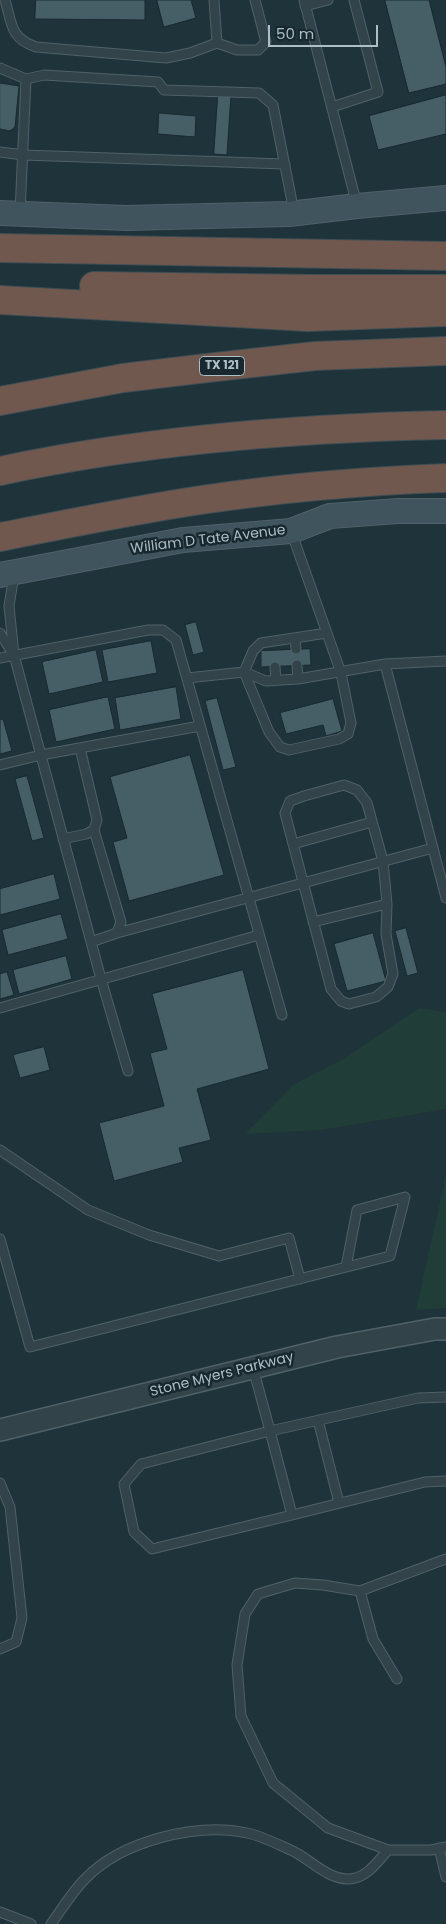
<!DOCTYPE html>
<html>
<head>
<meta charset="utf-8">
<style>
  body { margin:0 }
  #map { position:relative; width:446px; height:1924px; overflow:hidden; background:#1e333a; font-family:Poppins,sans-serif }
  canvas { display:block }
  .scale { position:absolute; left:268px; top:25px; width:110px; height:22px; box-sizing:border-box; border:2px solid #acbfc7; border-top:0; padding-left:6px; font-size:15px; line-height:18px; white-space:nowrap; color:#acbfc7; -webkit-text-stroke:4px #18282e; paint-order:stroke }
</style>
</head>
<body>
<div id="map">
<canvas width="446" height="1924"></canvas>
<div class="scale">50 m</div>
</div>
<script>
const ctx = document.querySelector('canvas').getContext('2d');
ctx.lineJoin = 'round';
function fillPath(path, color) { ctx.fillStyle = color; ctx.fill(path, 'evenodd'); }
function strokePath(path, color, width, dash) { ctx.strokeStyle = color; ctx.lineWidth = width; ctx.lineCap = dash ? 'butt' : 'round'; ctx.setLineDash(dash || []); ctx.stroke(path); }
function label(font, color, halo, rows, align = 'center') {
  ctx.font = font + ' Poppins,sans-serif'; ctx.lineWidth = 5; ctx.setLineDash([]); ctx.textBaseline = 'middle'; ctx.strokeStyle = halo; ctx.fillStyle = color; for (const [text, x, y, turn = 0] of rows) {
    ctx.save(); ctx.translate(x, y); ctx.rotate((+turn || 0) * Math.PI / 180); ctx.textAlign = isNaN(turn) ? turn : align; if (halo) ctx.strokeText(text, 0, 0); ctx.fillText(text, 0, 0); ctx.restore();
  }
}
const green = new Path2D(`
  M419,1008L446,1012V1109L321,1130L245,1134L293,1085L345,1058Z
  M446,1175V1308L416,1310Z`);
const building = new Path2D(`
  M36,0H145V20L35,19Z
  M157,0H191L196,18L164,27Z
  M385,0H429L446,67V84L409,93Z
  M0,83L19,86L15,127L10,131L0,129Z
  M218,95H231L227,155L214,154Z
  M446,95V134L378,150L369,116Z
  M159,113L196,116L195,137L158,134Z
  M196,622L204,652L193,655L185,625Z
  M151,641L157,673L108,682L102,650Z
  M310,649L311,665L261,667V651Z
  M96,650L103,682L49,694L42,662Z
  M176,687L181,719L120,730L115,698Z
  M108,697L115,729L56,742L49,710Z
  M217,698L236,767L223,770L205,701Z
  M333,699L342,731L326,736L323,725L286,734L280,713Z
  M3,719L12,751L0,754V720Z
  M190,755L224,875L129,901L113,842L127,838L110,777Z
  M27,776L44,838L32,841L15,779Z
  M54,874L60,899L0,915V889Z
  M61,914L68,939L8,955L2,930Z
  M406,928L418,973L407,976L395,931Z
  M373,933L386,981L347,991L334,944Z
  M66,956L72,979L19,994L13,970Z
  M243,970L269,1069L197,1089L211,1140L179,1148L183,1162L114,1181L99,1123L164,1106L150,1053L167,1049L152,994Z
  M7,972L14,995L0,999V974Z
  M44,1047L50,1070L20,1078L13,1055Z`);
const service = new Path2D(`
  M5,0C12,24 10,38 36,47L166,58L190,53L217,43L214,0
  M304,0L357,205
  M305,6L328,0
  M217,43L237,50H258L266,42L255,0
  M0,68L26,79L20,213
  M26,79L44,75L158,82L164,90L259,93L273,105L294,212
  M332,107L378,92L354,0
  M0,152L23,155L285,164
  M291,531L341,673L351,723L348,734L339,739L289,750L280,747L269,732L244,672L253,651L261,643L327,633
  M14,575L9,606L14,655L101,979L128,1071
  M0,633L13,654
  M295,638L296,649
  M0,658L148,630H163L176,640L282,1015
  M385,664L446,898
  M297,665L298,679
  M275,667L276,680
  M187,678L244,672L266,681L298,679L385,664L446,661
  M0,765L41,755L200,726
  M344,785L357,790L367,803L383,861L387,904L386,934L393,974L388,987L376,997L349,1004L341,1001L331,989L285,813L290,801L304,796Z
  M63,839L86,834L94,830L97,820L80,748
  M293,844L372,822
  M313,922L387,904
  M117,933L433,848
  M91,942L117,933L121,922L94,830
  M0,1008L259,935
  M0,1150L88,1210L149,1235L219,1256L289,1238L300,1279
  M0,1239L30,1347L390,1256L405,1197L357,1210L346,1267
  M253,1368L270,1431L418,1398L446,1397
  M318,1420L339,1503
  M0,1483L10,1507L22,1618L16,1642L0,1649
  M292,1515L152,1549L134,1532L124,1484L141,1464L270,1431L292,1515L425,1482L446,1481
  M446,1559L360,1591L323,1585L295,1583L258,1594L245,1614L237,1665L241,1716L273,1783L328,1828L388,1850H431L446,1847
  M360,1591L373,1639L397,1679
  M439,1848L446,1877
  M0,1912L31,1924
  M51,1924C62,1909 72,1892 85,1879C121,1841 197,1822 247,1833C262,1836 279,1845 293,1851C311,1860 328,1880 350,1879C367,1878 378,1861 388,1850`);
const tertiary = new Path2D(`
  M0,1430L337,1347L435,1329H446`);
const secondary = new Path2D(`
  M0,213L126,218L289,214L357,206L446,198
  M0,575L183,540L291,531L330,516L398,511H446`);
const motorway = new Path2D(`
  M0,248L446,256
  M94,286L315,289H446
  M0,300L308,317L446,312
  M0,401L123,378L207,368L315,356L446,351
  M0,471C145,440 298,428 446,425
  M0,537C67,524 134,510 201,500C282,488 364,481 446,478`);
const shields = [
  [222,366,45]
];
const shieldNames = [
  ["TX 121",222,366]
];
const streetNames = [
  ["William D Tate Avenue",208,540,-7],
  ["Stone Myers Parkway",222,1375,-14]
];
fillPath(green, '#213d37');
fillPath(building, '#465e66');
strokePath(building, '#1a2a31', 1);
strokePath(service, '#506168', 11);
strokePath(tertiary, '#506168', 24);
strokePath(secondary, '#506168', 26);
strokePath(motorway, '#3d4e55', 30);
strokePath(service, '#32444a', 9);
strokePath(tertiary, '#32444a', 21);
strokePath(secondary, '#40545e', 24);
strokePath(motorway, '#71584e', 28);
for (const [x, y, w] of shields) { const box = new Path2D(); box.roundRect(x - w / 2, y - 9.5, w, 19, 4); ctx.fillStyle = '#18282e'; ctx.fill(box); strokePath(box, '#acbfc7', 1); }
label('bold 12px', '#acbfc7', null, shieldNames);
label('14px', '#acbfc7', '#18282e', streetNames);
</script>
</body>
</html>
